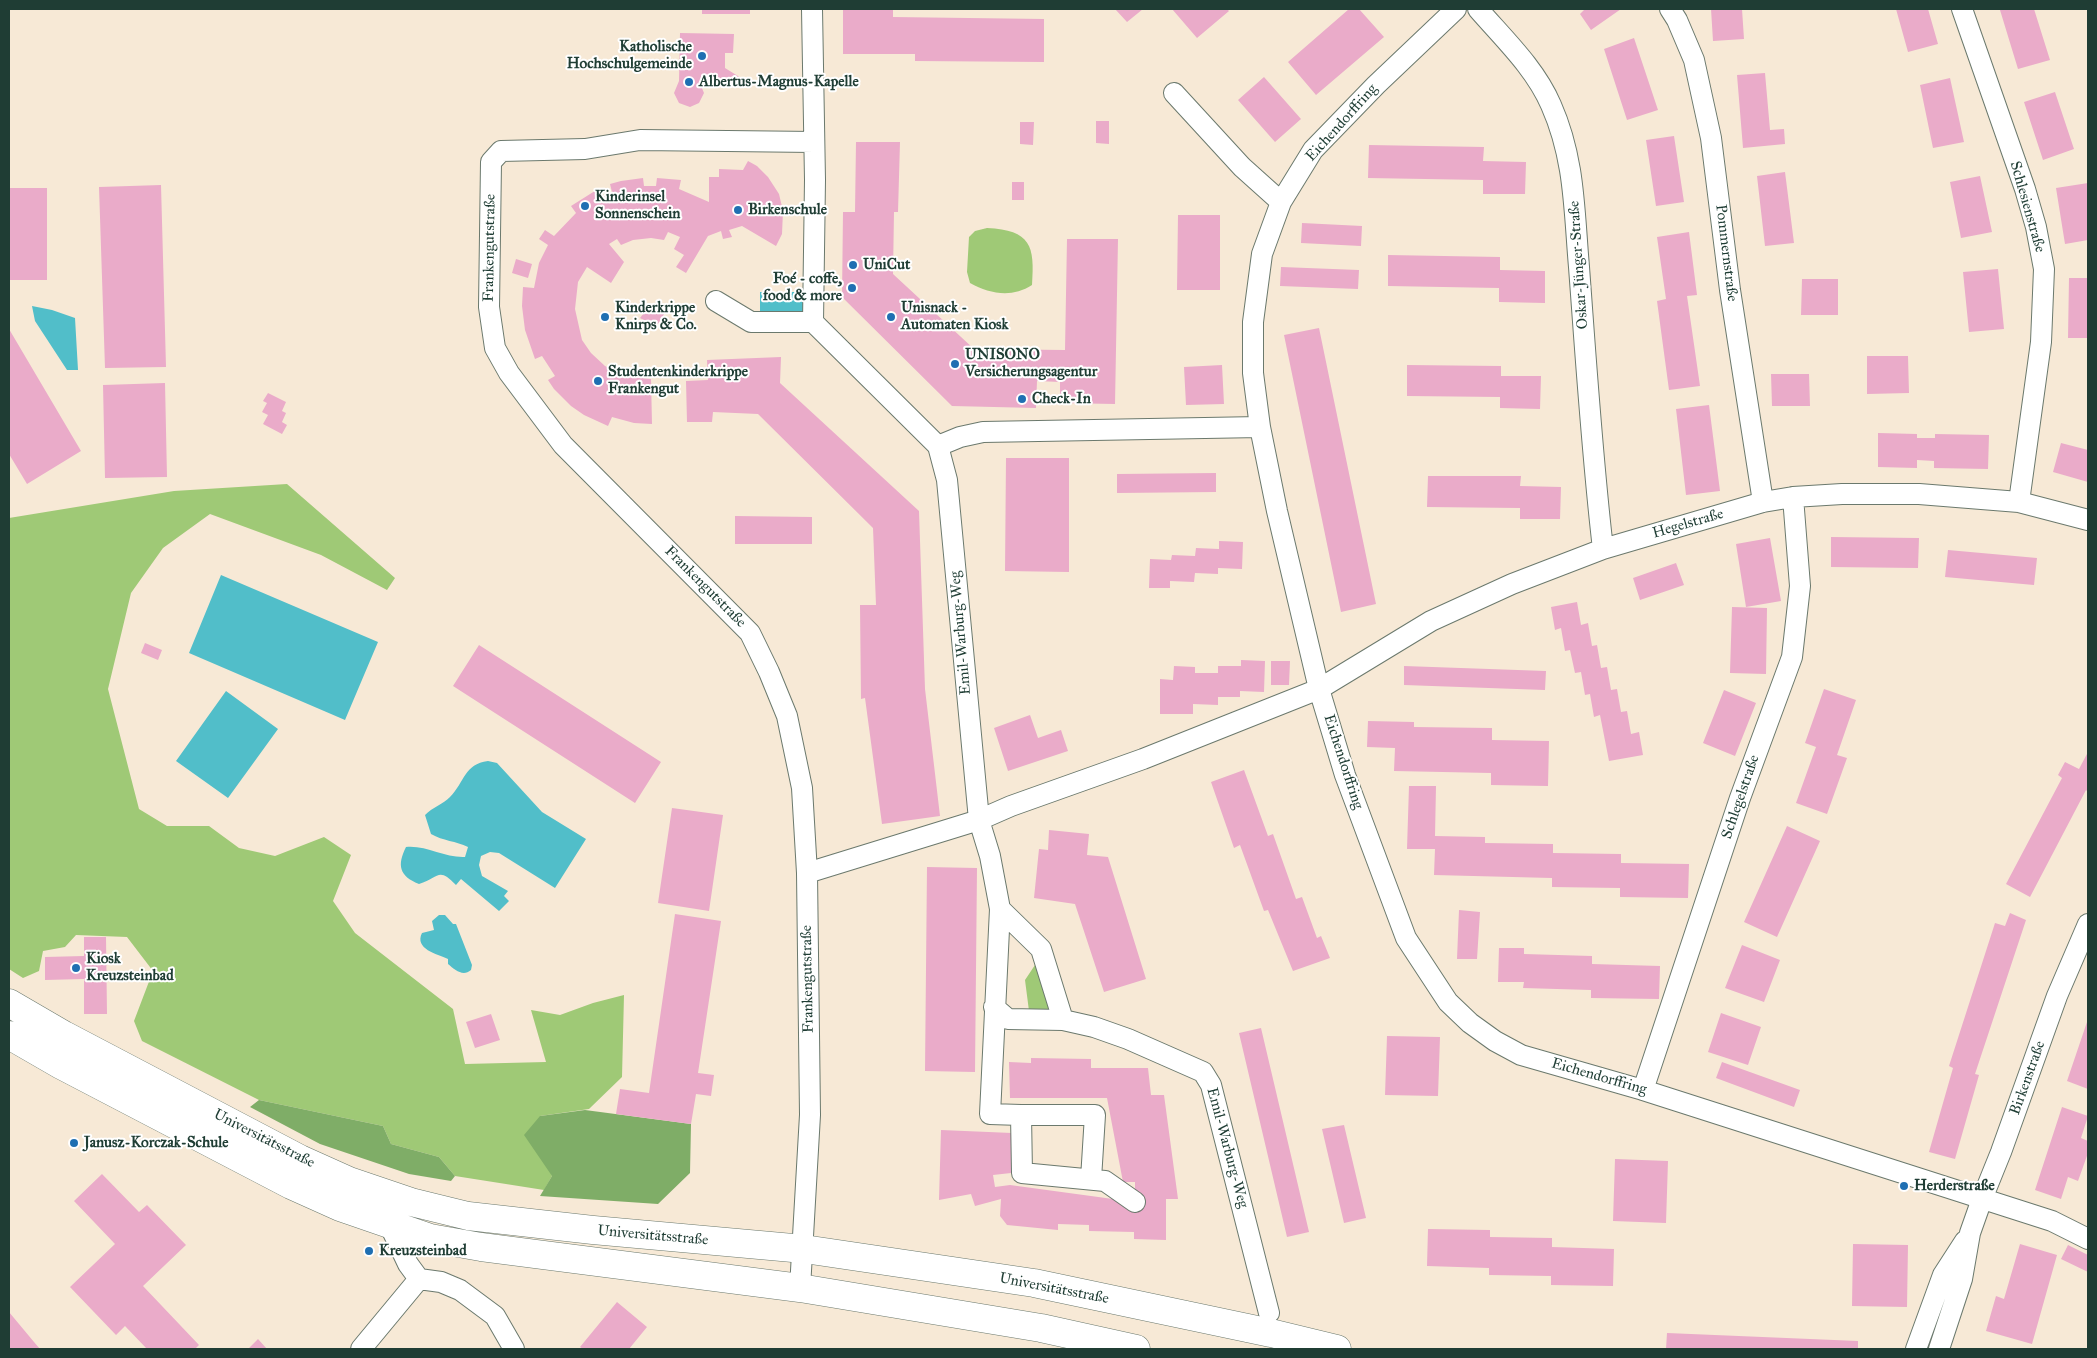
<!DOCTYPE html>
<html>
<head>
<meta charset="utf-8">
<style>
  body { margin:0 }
  #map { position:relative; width:2097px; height:1358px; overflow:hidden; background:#f7e9d6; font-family:"IM FELL Great Primer",serif }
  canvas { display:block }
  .frame { position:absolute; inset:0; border:10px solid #1f3d34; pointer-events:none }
</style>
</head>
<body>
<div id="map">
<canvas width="2097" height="1358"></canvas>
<div class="frame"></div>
</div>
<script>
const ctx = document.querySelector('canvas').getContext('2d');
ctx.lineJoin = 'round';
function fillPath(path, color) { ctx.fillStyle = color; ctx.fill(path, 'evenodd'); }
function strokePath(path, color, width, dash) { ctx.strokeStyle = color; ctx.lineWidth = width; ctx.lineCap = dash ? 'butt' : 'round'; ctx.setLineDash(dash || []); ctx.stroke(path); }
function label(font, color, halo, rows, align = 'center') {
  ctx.font = font + ' "IM FELL Great Primer",serif'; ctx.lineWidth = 4; ctx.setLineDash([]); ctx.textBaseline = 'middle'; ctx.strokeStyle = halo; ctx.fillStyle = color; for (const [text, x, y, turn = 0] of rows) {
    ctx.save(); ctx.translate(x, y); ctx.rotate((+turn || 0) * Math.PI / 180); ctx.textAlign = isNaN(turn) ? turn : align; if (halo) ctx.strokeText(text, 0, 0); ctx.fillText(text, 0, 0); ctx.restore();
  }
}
const green = new Path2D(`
  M987,228C1031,230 1035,246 1032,285C1012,298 990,294 970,283L967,272L969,237L975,231Z
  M287,484L395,578L387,590L321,555L210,514L163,548L131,593L108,689L139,809L167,826H209L239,848L275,856L324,837L351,855L333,901L355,933L453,1009L465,1064L546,1062L531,1010L560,1015L593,1003L624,995L622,1077L589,1109L540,1116L552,1176L544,1190L455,1176L439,1157L391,1144L383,1126L259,1100L142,1041L134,1021L153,971L127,937L76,935L65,947L43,951L39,971L23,978L9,969V518L174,491Z
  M1035,965L1044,982L1051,1009L1029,1011L1025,980Z`);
const forest = new Path2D(`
  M259,1100L383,1126L391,1144L439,1157L455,1176L451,1181L409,1174L320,1144L250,1107Z
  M585,1110L691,1124L690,1173L658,1204L540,1196L552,1176L524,1135L540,1116Z`);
const water = new Path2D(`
  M760,292H803V312H760Z
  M32,306L52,310L75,318L78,370H67L35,321Z
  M221,575L378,642L345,720L189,653Z
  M226,691L278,729L228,798L176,761Z
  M488,761L497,763L542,812L586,839L555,888L499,853L490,852L481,856L479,865L482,876L508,891L504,896L509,901L499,911L461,879L456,885C438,866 439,878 419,884C399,876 397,865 406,847C426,845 445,858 465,857L468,847C456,841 443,841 431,834L425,815C433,807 443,804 450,797C465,782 464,764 488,761Z
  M439,915H445L453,924H456L472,965L471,970C463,977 455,970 448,964V959C437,954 414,949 422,933L434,930L432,921Z`);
const building = new Path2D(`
  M702,9H750V14H702Z
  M843,9H893V17L1044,19V62L915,61V54H843Z
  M1115,9H1143L1127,22Z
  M1172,9H1227L1229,11L1197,38Z
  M1349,9H1359L1384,37L1316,95L1288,62Z
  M1583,9H1621L1591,30L1580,14L1584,10Z
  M1711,9H1742L1744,39L1713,41Z
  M1896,9H1928L1938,44L1908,52Z
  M2005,9H2034L2050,60L2018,69L2000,10Z
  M680,33L734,34L733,53H725V68L746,81H699L704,93L699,103L690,107L679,103L674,93L679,81Z
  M1634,38L1658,110L1627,120L1604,49Z
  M1765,73L1770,130L1784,129L1785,144L1743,148L1737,75Z
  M1264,77L1301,119L1275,142L1238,100Z
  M1950,78L1964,142L1933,148L1920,85Z
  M2055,92L2074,149L2043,160L2024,102Z
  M1096,121H1109V144L1096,143Z
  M1020,122H1034L1033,145L1020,144Z
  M1674,136L1684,202L1656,206L1646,140Z
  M856,142H900L898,212H894L893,274L974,349L1065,350L1067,239H1118L1115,404L1060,403V382L1037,381L1036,408L952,406L842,297L843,212H855Z
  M1369,145L1484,147L1483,161L1526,162L1525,194H1483V180L1368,178Z
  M748,161L757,166L768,177L779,194L783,211L782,234L776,246L742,226L729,230L732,237L723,239L721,231L708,236L686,273L676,267L684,255L674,249L680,237L668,232L664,240L651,238L633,240L621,245L617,239L609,244L624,262L611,283L587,267L578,282L575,309L582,340L591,353L605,366L624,376L651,379L652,424L634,423L612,417L608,426L584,415L571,406L554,389L548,380L555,376L542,356L535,359L525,330L522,306L523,287L534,288L539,263L548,245L539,239L545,230L554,236L576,213L571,206L598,189L603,197L612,192L610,184L621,181L643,178L644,186H656L657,178L681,180L679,189L709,202V177H719V169L743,170Z
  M1785,172L1794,243L1765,246L1757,176Z
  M1980,176L1992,232L1961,238L1950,182Z
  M1012,182H1024V200H1012Z
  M2088,183V240L2065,244L2056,188Z
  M161,185L166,367L105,368L99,187Z
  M9,188H47V280H9Z
  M1178,215H1220V290H1177Z
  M1302,223L1362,226L1361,246L1301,243Z
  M1689,232L1697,295L1687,296L1700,386L1669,390L1657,301L1666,299L1657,237Z
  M1388,255L1500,257V270L1545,271V303L1499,302V288L1388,286Z
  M516,259L532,264L528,278L512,273Z
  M1281,267L1359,270L1358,289L1280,286Z
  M1998,269L2004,329L1969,332L1963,272Z
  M2069,278H2088V338H2068Z
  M1802,279H1838V315H1801Z
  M656,307L666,311L658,324L653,325L640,318L648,308Z
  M1319,328L1376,604L1341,612L1284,335Z
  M9,329L81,451L27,484L9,454Z
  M1867,356H1908L1909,393L1867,394Z
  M781,357L780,383L919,511L925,689L940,816L882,824L865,698L861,699L860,605H876L873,528L758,414L713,412L712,422H687L686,381L708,380L707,360Z
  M1222,365L1224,404L1186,405L1184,367Z
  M1407,365L1501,366V376H1541L1540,409L1500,408V397L1407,396Z
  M1771,374H1809L1810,406H1772Z
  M165,383L167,477L105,478L103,385Z
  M268,393L286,402L282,411L286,413L282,422L287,425L282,434L263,424L268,415L262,412L267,403L263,401Z
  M1709,405L1720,491L1686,495L1676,409Z
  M1878,433L1917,434V438H1935V434L1989,435L1988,469L1934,468V461L1917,460V468L1878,467Z
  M2061,443L2088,450V482L2053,472Z
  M1006,458H1069V572L1005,571Z
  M1216,473V492L1117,493V474Z
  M1428,476H1521L1520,486L1561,487L1560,519H1520V508L1427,507Z
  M735,516L812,517V544H735Z
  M1831,537L1919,538L1918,568L1831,567Z
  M1770,538L1781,601L1746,607L1736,544Z
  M1219,541L1243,542L1242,569L1218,568V574L1195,573L1194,582L1170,581V588H1149L1150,559L1171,560L1172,555L1195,556L1196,548L1219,549Z
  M1948,550L2037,558L2034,585L1945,577Z
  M1676,563L1684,585L1640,600L1633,578Z
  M1577,602L1581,625L1588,623L1592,646L1597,645L1601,668L1607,667L1611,690L1617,689L1621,712L1627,711L1631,734L1639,732L1643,755L1609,761L1600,715L1594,717L1590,694L1585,695L1581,672L1575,673L1570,650L1565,651L1561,628L1555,630L1551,607Z
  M1732,607L1767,608L1766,674L1730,673Z
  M145,643L162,650L158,660L141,653Z
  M479,645L661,762L635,803L453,686Z
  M1241,660L1265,661L1264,692L1240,691V697H1218V705L1193,704V714H1160V679L1173,680L1174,666L1195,667V673H1218V666H1241Z
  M1271,661H1290L1289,685H1271Z
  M1404,666L1546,671L1545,690L1404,685Z
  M1824,689L1856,700L1837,755L1847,758L1827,814L1796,803L1816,747L1805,743Z
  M1724,690L1756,703L1735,756L1703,743Z
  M1030,715L1038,738L1061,730L1068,751L1008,771L994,728Z
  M1368,721L1414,722V727L1492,728V740L1549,741L1548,786L1491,785V773L1394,771L1395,748L1367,747Z
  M2088,752V792L2086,790L2030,897L2006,884L2062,778L2058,775L2065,762L2079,769Z
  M1244,770L1268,836L1273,834L1296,899L1302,897L1317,938L1321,936L1330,958L1293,971L1268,910L1264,911L1240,845L1234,848L1211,782Z
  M1409,786H1436L1435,836L1485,837V843L1553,844V853L1621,854V863L1689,864L1688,898L1620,897V888L1552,887V878L1434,875L1435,849H1407Z
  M672,808L723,815L709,911L658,903Z
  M1787,826L1820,841L1777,937L1744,922Z
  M1049,830L1089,834L1087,855L1108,857L1146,979L1104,992L1075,904L1034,898L1039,849L1048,850Z
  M927,867L977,868L975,1072L925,1071Z
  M1459,910L1480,912L1477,959H1457Z
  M2010,913L2026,920L1975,1074L1979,1075L1955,1159L1929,1152L1953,1068L1949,1066L1995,923L2005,926Z
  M675,914L721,921L698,1073L714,1075L711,1096L696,1094L691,1124L616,1114L620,1089L649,1093Z
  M84,937H106L107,1014H84V979L45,980V957L84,956Z
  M1742,945L1780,960L1764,1002L1725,988Z
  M1499,948H1524V954L1592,956V964L1660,966L1659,999L1591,998V990L1523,988L1524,982H1498Z
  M1721,1013L1761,1027L1748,1065L1708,1052Z
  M491,1014L500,1040L475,1048L466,1022Z
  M2088,1019V1089L2067,1081Z
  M1261,1028L1309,1232L1287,1237L1239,1033Z
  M1387,1036L1440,1037L1438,1096L1385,1095Z
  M1031,1058L1091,1059V1068H1148L1151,1095H1164L1178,1199H1166V1240L1134,1239V1232L1089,1231V1225L1058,1224V1230L1007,1225L1000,1216L1001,1199L975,1206L971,1194L939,1200L941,1130L1012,1133L1011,1173L993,1175L995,1187L1010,1185L1135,1202V1182H1123L1107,1098H1010L1009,1062L1031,1063Z
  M1722,1062L1800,1090L1794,1107L1716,1078Z
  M2062,1107L2088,1116L2081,1138L2088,1141V1153L2078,1181L2068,1177L2061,1199L2035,1190Z
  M1344,1125L1366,1218L1344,1223L1322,1129Z
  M1615,1159L1668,1161L1666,1223L1613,1221Z
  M102,1174L139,1212L147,1205L186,1245L143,1286L199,1345L195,1349H147L125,1326L116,1335L70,1287L115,1244L74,1201Z
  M1428,1229L1490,1230V1237L1552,1238V1247L1614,1249L1613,1286L1551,1285V1276L1489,1275V1268L1427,1266Z
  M1853,1244L1908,1245L1907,1307L1852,1306Z
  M2020,1244L2057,1255L2032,1344L1986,1331L1996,1296L2004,1299Z
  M2068,1245L2088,1255V1272L2061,1259Z
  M617,1302L647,1327L629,1349H583L580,1347Z
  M9,1312L34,1342L40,1349H9Z
  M1667,1333L1858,1341V1349H1666Z
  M258,1339L267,1349H248Z`);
const street = new Path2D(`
  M812,9L815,180L813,322L938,446L947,480L979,820L990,856L1000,909L1041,949L1063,1020L1094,1027L1128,1039L1203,1072L1211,1085L1269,1313
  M1456,9L1376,85L1313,150L1281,202L1262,254L1253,322V373L1260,427L1277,511L1319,689L1345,775L1406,938L1448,1002L1470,1023L1495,1041L1521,1055L1643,1090L2052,1221L2088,1239
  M1478,9C1504,39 1535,68 1551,105C1575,159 1574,210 1579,267C1586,361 1592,455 1603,549
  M1670,9L1677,20L1694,60L1711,138L1730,290L1763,502
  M1962,9L2025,189L2036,227L2044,269L2041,342L2019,502
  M1174,93L1242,167L1281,202
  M716,301L751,322H813
  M938,446L960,437L983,432L1260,427
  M807,873L979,820L1011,806L1143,759L1319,689L1431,621L1512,584L1603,549L1763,502L1793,497L1842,494H1919L2019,502L2088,520
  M1000,909L990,1114L1021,1115L1022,1173L1105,1181L1135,1202
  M994,1007L1008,1019L1063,1020
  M1643,1090L1740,798L1792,657L1800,586L1793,497
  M1021,1115H1095L1091,1179
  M389,1224L408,1264L419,1279L441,1282L460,1290L495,1316L514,1349
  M800,1288L810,1115L807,873L802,788L787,716L769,672L750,633L563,445L509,373L495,348L489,307L491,162L501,151L585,149L640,140L814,142
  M361,1349L419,1279
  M1916,1349L1943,1275L1965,1241
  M1939,1349L1962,1279L1970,1233L1982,1199L2001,1152L2057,996L2088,924`);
const primary = new Path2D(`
  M9,1003L64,1035L300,1159L349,1181L411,1202L468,1216L593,1230L804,1249L1034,1283L1271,1333L1337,1349
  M9,1035L61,1065L291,1185L340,1207L430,1238L481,1247L800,1288L1041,1328L1136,1349`);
const markers = [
  [702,56,5,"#1f6fb2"],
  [689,82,5,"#1f6fb2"],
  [585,206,5,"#1f6fb2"],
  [738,210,5,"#1f6fb2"],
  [853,265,5,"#1f6fb2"],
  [852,288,5,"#1f6fb2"],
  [605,317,5,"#1f6fb2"],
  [891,317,5,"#1f6fb2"],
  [955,364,5,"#1f6fb2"],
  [598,381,5,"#1f6fb2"],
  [1022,399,5,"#1f6fb2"],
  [76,968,5,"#1f6fb2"],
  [74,1143,5,"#1f6fb2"],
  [1904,1186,5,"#1f6fb2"],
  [369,1251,5,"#1f6fb2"]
];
const poiNames = [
  ["Katholische",692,47,"right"],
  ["Hochschulgemeinde",692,64,"right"],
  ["Albertus-Magnus-Kapelle",699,82],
  ["Kinderinsel",595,197],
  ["Sonnenschein",595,214],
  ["Birkenschule",748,210],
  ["UniCut",863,265],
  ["Foé - coffe,",842,279,"right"],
  ["food & more",842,296,"right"],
  ["Kinderkrippe",615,308],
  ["Knirps & Co.",615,325],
  ["Unisnack -",901,308],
  ["Automaten Kiosk",901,325],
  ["UNISONO",965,355],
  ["Versicherungsagentur",965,372],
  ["Studentenkinderkrippe",608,372],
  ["Frankengut",608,389],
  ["Check-In",1032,399],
  ["Kiosk",86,959],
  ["Kreuzsteinbad",86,976],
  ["Janusz-Korczak-Schule",84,1143],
  ["Herderstraße",1914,1186],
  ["Kreuzsteinbad",379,1251]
];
const streetNames = [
  ["Eichendorffring",1342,123,-48],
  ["Schlesienstraße",2027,207,74],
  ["Frankengutstraße",490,248,-89],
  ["Pommernstraße",1726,253,83],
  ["Oskar-Jünger-Straße",1579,265,-94],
  ["Hegelstraße",1688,524,-16],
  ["Frankengutstraße",705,587,45],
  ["Emil-Warburg-Weg",961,633,-95],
  ["Eichendorffring",1343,762,72],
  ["Schlegelstraße",1741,797,-71],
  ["Frankengutstraße",808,979,-91],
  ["Eichendorffring",1599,1077,16],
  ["Birkenstraße",2028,1078,-70],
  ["Universitätsstraße",264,1139,27],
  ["Emil-Warburg-Weg",1227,1148,75],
  ["Universitätsstraße",653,1236,5],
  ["Universitätsstraße",1054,1289,11]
];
fillPath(green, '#9fc976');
fillPath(forest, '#7fad67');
fillPath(water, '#51bec9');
fillPath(building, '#eaabc9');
strokePath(street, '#6b796d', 22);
strokePath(primary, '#6b796d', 29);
strokePath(street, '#fff', 20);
strokePath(primary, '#fff', 28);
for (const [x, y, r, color] of markers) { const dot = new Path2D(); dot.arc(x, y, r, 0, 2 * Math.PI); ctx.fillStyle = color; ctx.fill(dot); strokePath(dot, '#fff', 2); }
label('bold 15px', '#1f3d34', '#fff', poiNames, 'left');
label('15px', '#1f3d34', '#fff', streetNames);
</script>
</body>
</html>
